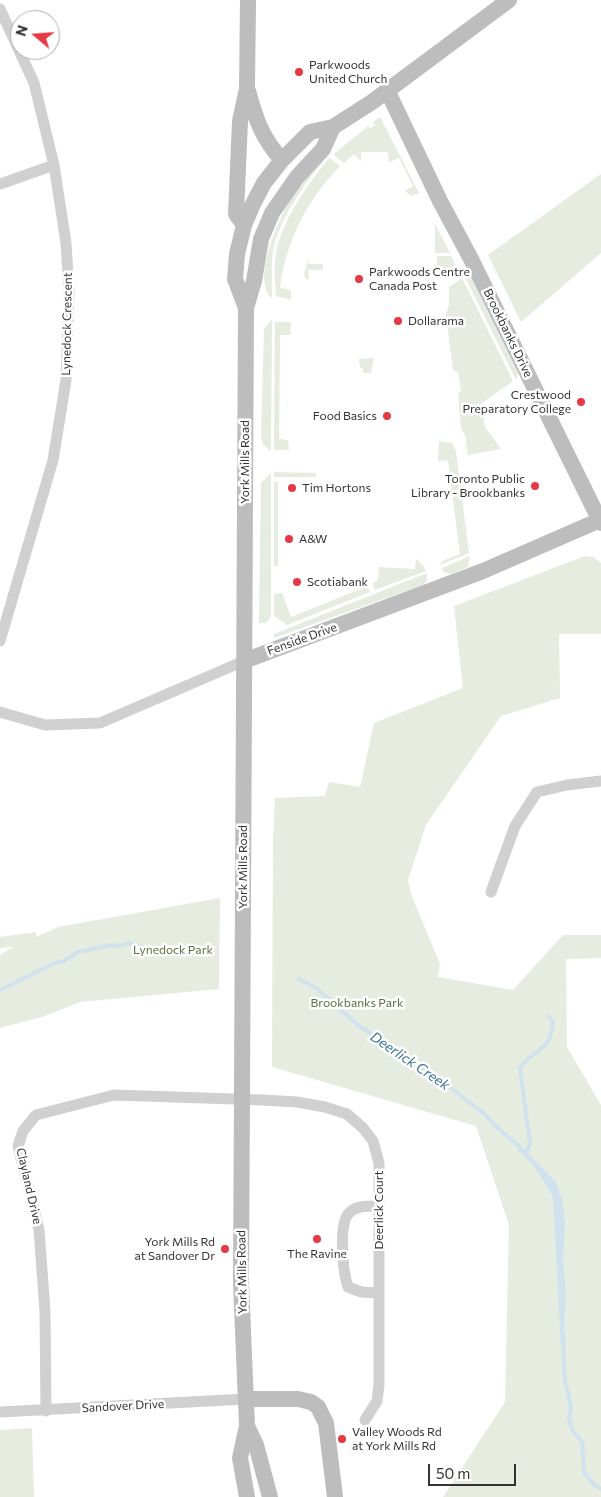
<!DOCTYPE html>
<html>
<head>
<meta charset="utf-8">
<style>
  body { margin:0 }
  #map { position:relative; width:601px; height:1497px; overflow:hidden; background:#fff; font-family:Commissioner,sans-serif }
  canvas { display:block }
  .north { position:absolute; left:10px; top:10px; width:50px; height:50px; box-sizing:border-box; background:#fff; border:1px solid #adadad; border-radius:50%; rotate:288deg; font-size:14px; font-weight:700; line-height:20px; text-align:center; color:#333 }
  .north::after { content:''; display:block; margin:auto; width:18px; height:22px; background:#e63946; clip-path:polygon(50% 0,100% 100%,50% 72%,0 100%) }
  .scale { position:absolute; left:428px; top:1464px; width:88px; height:22px; box-sizing:border-box; border:2px solid #333; border-top:0; padding-left:6px; font-size:15px; line-height:18px; white-space:nowrap; color:#333; -webkit-text-stroke:4px #fff; paint-order:stroke }
</style>
</head>
<body>
<div id="map">
<canvas width="601" height="1497"></canvas>
<div class="north">N</div>
<div class="scale">50 m</div>
</div>
<script>
const ctx = document.querySelector('canvas').getContext('2d');
ctx.lineJoin = 'round';
function fillPath(path, color) { ctx.fillStyle = color; ctx.fill(path, 'evenodd'); }
function strokePath(path, color, width, dash) { ctx.strokeStyle = color; ctx.lineWidth = width; ctx.lineCap = dash ? 'butt' : 'round'; ctx.setLineDash(dash || []); ctx.stroke(path); }
function label(font, color, halo, rows, align = 'center') {
  ctx.font = font + ' Commissioner,sans-serif'; ctx.lineWidth = 5; ctx.setLineDash([]); ctx.textBaseline = 'middle'; ctx.strokeStyle = halo; ctx.fillStyle = color; for (const [text, x, y, turn = 0] of rows) {
    ctx.save(); ctx.translate(x, y); ctx.rotate((+turn || 0) * Math.PI / 180); ctx.textAlign = isNaN(turn) ? turn : align; if (halo) ctx.strokeText(text, 0, 0); ctx.fillText(text, 0, 0); ctx.restore();
  }
}
const green = new Path2D(`
  M380,117L419,193L411,196L405,191L413,186L399,158L389,162L388,152H361V161L354,154L344,163L335,156V153L368,126L370,128L375,125L373,122Z
  M326,155L328,156C307,179 278,221 273,251C271,266 272,283 272,298C250,280 281,213 294,194C303,180 315,168 326,155Z
  M329,158L340,166C307,200 286,241 280,288L291,290V300L276,296C275,282 274,267 276,253C282,220 308,184 329,158Z
  M601,174V253L521,322L488,255Z
  M435,224L450,253H435Z
  M309,256L308,264H323V270H308L309,280L305,278L304,274Z
  M437,256H451L455,265L437,279Z
  M467,276L471,278L518,373L516,380L465,277Z
  M462,278L513,381L481,404L485,427L501,449L468,455L465,435L461,429L458,394L461,391L458,372L453,370L446,314L449,305V287Z
  M272,319L271,451L263,445L261,436L264,329Z
  M275,322H291L290,335H280L279,439L288,440L289,450H274Z
  M374,358L371,373H363V368H360L359,359Z
  M439,441L452,443L456,451L469,553L440,565L442,561L460,554L448,460L438,461Z
  M274,472L316,473V477H274Z
  M271,473V616L266,623H259L261,483Z
  M274,482H278V566H274Z
  M470,556L468,567L451,574L443,572L442,568Z
  M585,556L593,557L601,563V634H559L560,698L501,716L426,825L408,880L411,894L440,964L438,977L513,990L563,935H601V958L566,959L567,1047L601,1105V1497H443L505,1402L509,1225L476,1126L272,1067L273,839L275,798L325,796L329,782L360,787L374,723L463,688L454,606Z
  M416,559L423,565L426,571L375,590L372,583L378,580L379,567L415,569Z
  M427,573V581L423,585L274,638V634Z
  M368,586L370,592L287,625L274,616V594L282,593L291,617Z
  M220,898L219,989L80,1002L42,1017L0,1028V955L13,947L0,948V937L36,932V937L58,927Z
  M32,1428L34,1497H0V1430Z`);
const water = new Path2D(`
  M520,1145L556,1182L562,1199L565,1222L563,1261L566,1295L564,1324L566,1348L563,1349L561,1348L553,1197L536,1169L517,1149Z`);
const stream = new Path2D(`
  M299,979L316,988L359,1026L391,1045L418,1067L436,1076L487,1116L494,1125L519,1146
  M0,990L55,963L62,962L78,952L112,945L120,946L128,943L148,949L196,950
  M527,1151L530,1143L520,1068C534,1047 550,1055 553,1022L549,1016
  M563,1349L565,1380L571,1407L569,1419L572,1430L582,1442L584,1472L594,1485L601,1489`);
const street = new Path2D(`
  M0,9L34,83L54,165L66,243L69,292L66,380L53,460L0,641
  M0,184L54,165
  M0,712L45,725L100,723L244,661
  M491,892L515,826L537,792L567,785L601,781
  M379,1206C370,1206 356,1205 349,1213C338,1225 343,1273 348,1287L361,1292L379,1293
  M46,1411L45,1311L39,1230L18,1146L23,1131L36,1115L114,1095L263,1100L297,1102L325,1107L347,1114L363,1128L373,1141L379,1163V1385L377,1401L365,1420
  M0,1412L246,1399`);
const secondary = new Path2D(`
  M387,90L440,201L471,259L601,523
  M248,91C256,120 262,138 282,160
  M244,225L236,214L240,121L247,89L248,0
  M246,308L235,279L237,254L244,225L253,204L264,183L282,160L310,132L333,127L372,102L509,0
  M244,661L483,571L600,520
  M246,1399H298L311,1402L318,1407L326,1423L335,1497
  M247,1426L256,1445L270,1497
  M247,1497L240,1458L247,1426L241,1283L246,308L254,281L261,239L272,213L297,177L323,149L333,127`);
const markers = [
  [299,72,5,"#e63946"],
  [359,279,5,"#e63946"],
  [398,321,5,"#e63946"],
  [581,402,5,"#e63946"],
  [387,416,5,"#e63946"],
  [535,486,5,"#e63946"],
  [292,488,5,"#e63946"],
  [289,539,5,"#e63946"],
  [297,582,5,"#e63946"],
  [317,1239,5,"#e63946"],
  [225,1249,5,"#e63946"],
  [342,1439,5,"#e63946"]
];
const poiNames = [
  ["Parkwoods",309,65],
  ["United Church",309,79],
  ["Parkwoods Centre",369,272],
  ["Canada Post",369,286],
  ["Dollarama",408,321],
  ["Crestwood",571,395,"right"],
  ["Preparatory College",571,409,"right"],
  ["Food Basics",377,416,"right"],
  ["Toronto Public",525,479,"right"],
  ["Library - Brookbanks",525,493,"right"],
  ["Tim Hortons",302,488],
  ["A&W",299,539],
  ["Scotiabank",307,582],
  ["York Mills Rd",215,1242,"right"],
  ["at Sandover Dr",215,1256,"right"],
  ["The Ravine",317,1254,"center"],
  ["Valley Woods Rd",352,1432],
  ["at York Mills Rd",352,1446]
];
const streetNames = [
  ["Lynedock Crescent",67,324,-89],
  ["Brookbanks Drive",508,333,64],
  ["York Mills Road",245,462,-90],
  ["Fenside Drive",302,639,-20],
  ["York Mills Road",243,867,-90],
  ["Clayland Drive",29,1186,77],
  ["Deerlick Court",379,1210,-90],
  ["York Mills Road",242,1272,-91],
  ["Sandover Drive",123,1406,-3]
];
const parkNames = [
  ["Lynedock Park",173,950],
  ["Brookbanks Park",357,1003]
];
const waterNames = [
  ["Deerlick Creek",410,1061,34]
];
fillPath(green, '#e6ecdf');
fillPath(water, '#cfe2ee');
strokePath(stream, '#cfe2ee', 4);
strokePath(street, '#d0d0d0', 11);
strokePath(secondary, '#bdbdbd', 16);
for (const [x, y, r, color] of markers) { const dot = new Path2D(); dot.arc(x, y, r, 0, 2 * Math.PI); ctx.fillStyle = color; ctx.fill(dot); strokePath(dot, '#fff', 2); }
label('12px', '#333', '#fff', poiNames, 'left');
label('12px', '#333', '#fff', streetNames);
label('12px', '#56703f', '#fff', parkNames);
label('italic 14px', '#3f7597', '#fff', waterNames);
</script>
</body>
</html>
